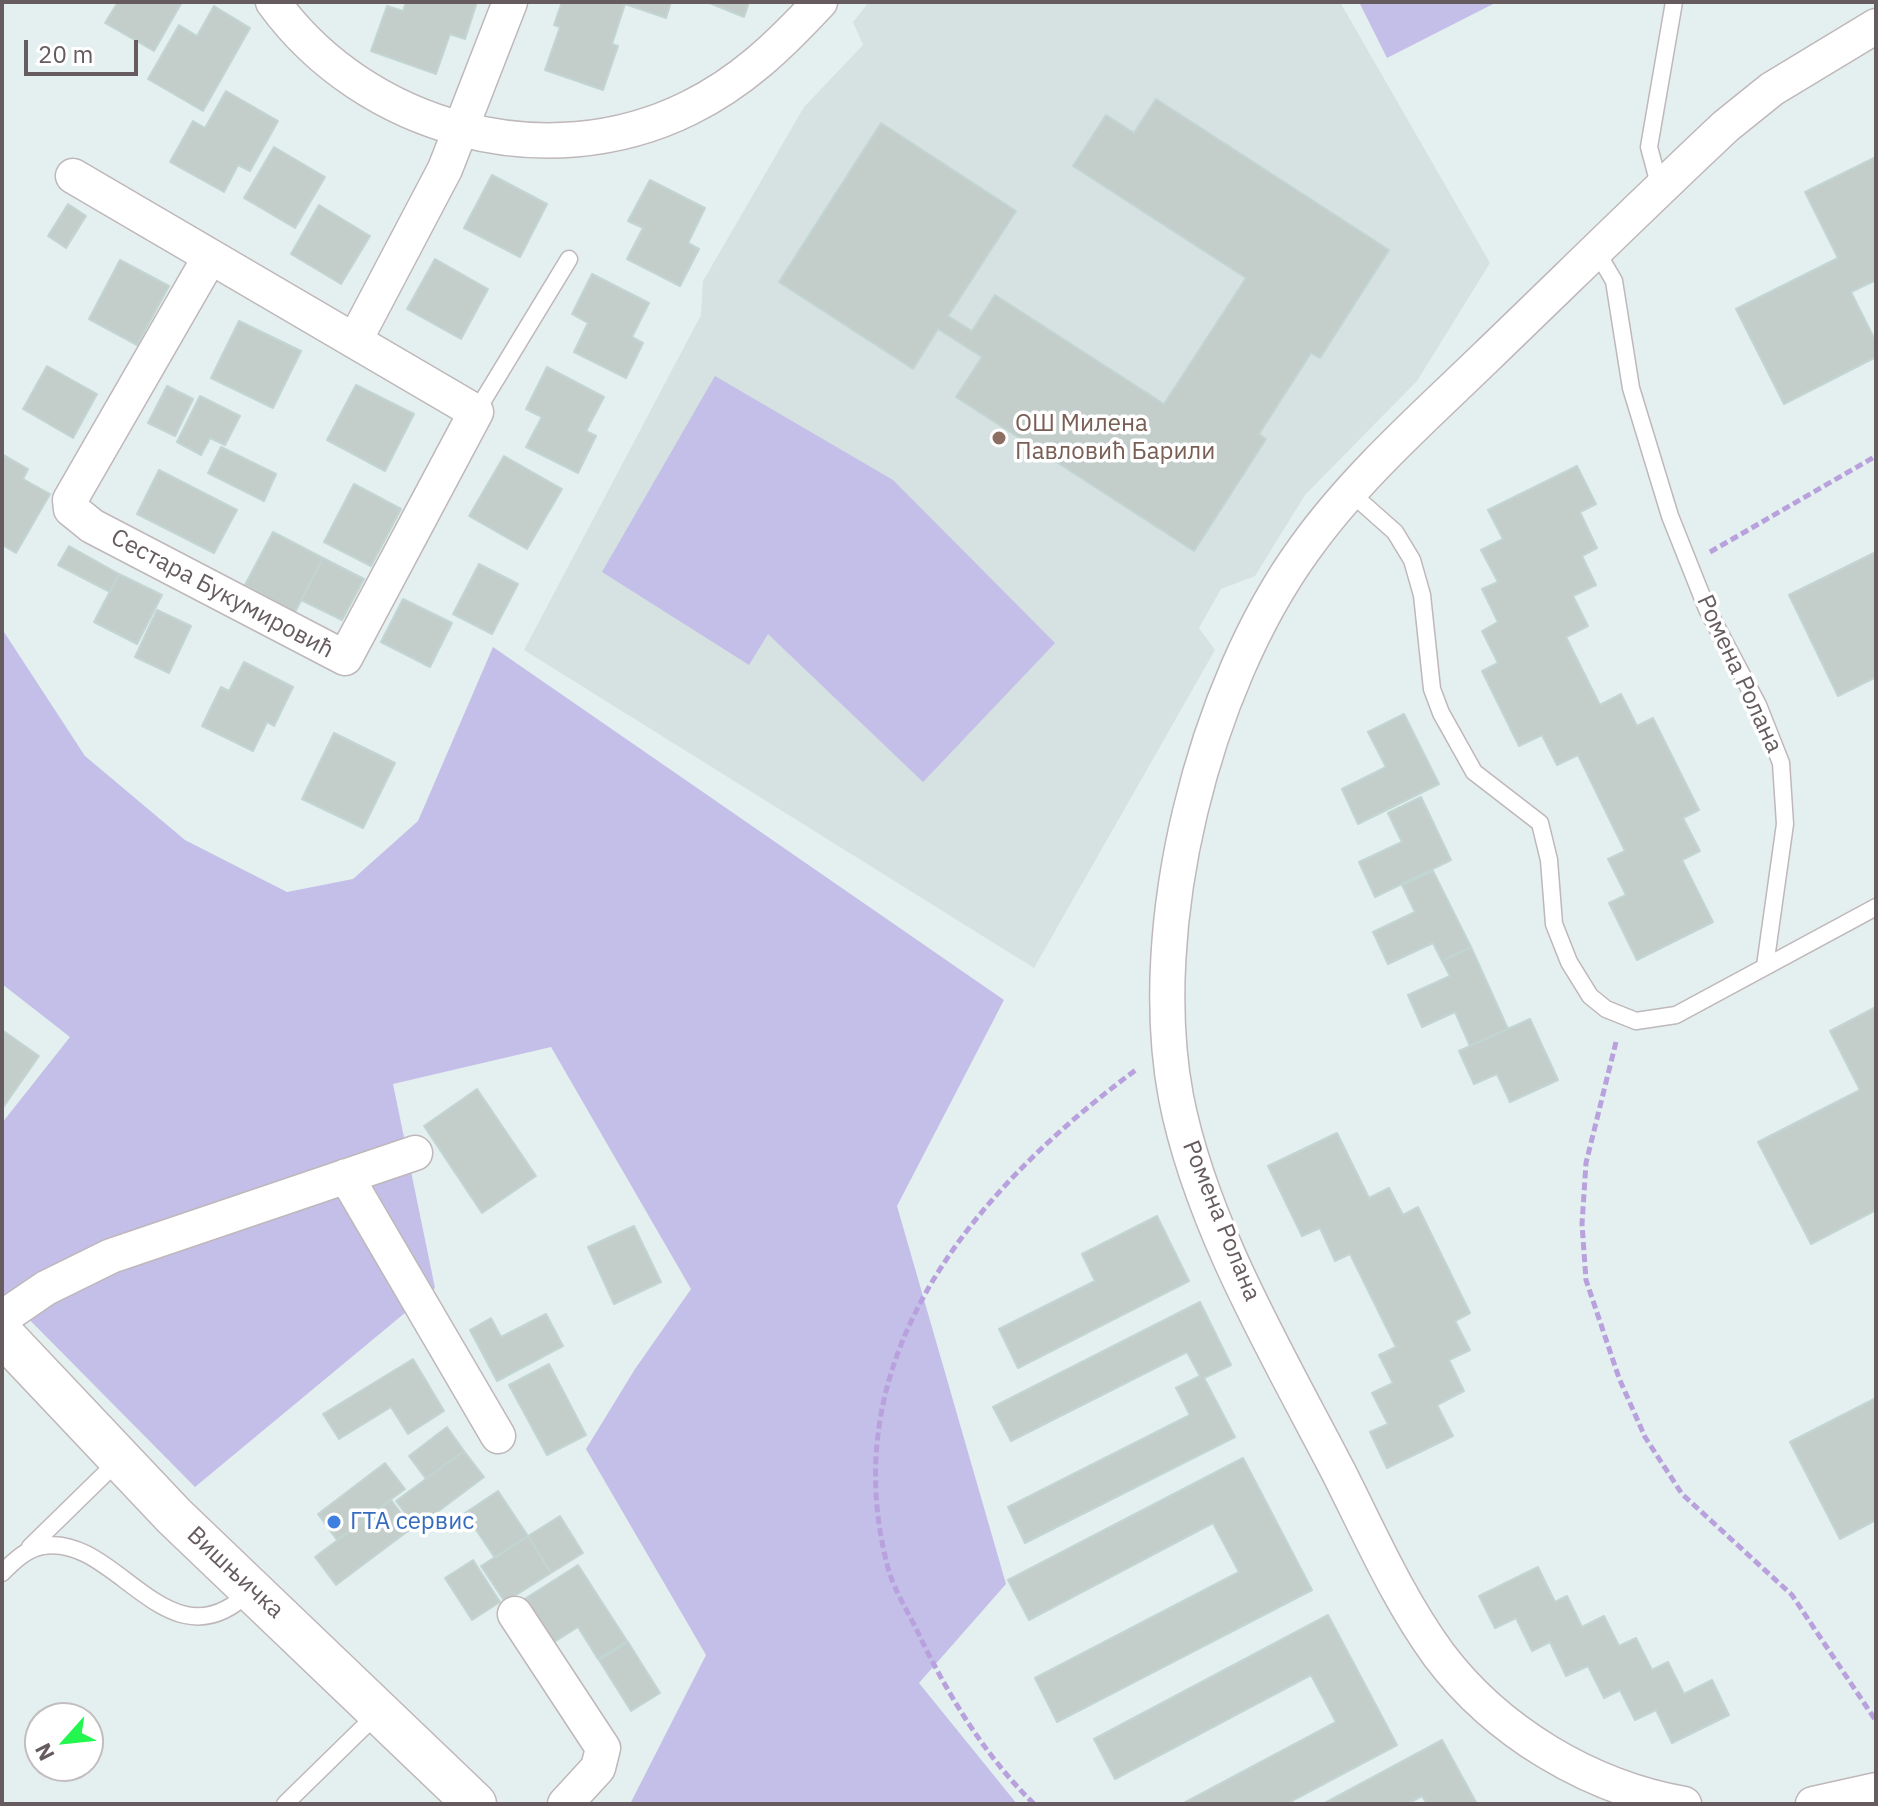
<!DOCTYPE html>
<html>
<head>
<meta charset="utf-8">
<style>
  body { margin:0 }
  #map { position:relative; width:1878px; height:1806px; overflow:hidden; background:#e4f0ef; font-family:"IBM Plex Sans",sans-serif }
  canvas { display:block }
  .frame { position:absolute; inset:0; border:4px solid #665c5f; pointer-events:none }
  .north { position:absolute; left:24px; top:1702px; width:80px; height:80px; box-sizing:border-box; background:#fff; border:2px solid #c2bebf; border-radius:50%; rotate:243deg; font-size:22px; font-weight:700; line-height:32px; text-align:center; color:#665c5f }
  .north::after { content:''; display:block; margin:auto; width:28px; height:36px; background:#23f74f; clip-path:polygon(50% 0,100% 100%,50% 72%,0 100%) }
  .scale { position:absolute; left:24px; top:40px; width:114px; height:36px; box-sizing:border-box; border:4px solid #665c5f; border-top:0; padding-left:10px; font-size:24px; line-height:28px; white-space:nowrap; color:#665c5f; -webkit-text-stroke:6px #fff; paint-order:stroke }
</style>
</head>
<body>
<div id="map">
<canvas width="1878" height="1806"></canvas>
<div class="frame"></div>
<div class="north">N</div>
<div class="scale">20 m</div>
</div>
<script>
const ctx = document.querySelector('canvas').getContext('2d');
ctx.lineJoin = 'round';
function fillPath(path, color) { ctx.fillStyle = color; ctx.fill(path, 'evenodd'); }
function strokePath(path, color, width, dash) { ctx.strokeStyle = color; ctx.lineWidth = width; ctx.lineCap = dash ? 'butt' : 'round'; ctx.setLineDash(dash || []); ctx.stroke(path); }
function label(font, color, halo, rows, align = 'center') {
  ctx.font = font + ' "IBM Plex Sans",sans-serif'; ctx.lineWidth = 7; ctx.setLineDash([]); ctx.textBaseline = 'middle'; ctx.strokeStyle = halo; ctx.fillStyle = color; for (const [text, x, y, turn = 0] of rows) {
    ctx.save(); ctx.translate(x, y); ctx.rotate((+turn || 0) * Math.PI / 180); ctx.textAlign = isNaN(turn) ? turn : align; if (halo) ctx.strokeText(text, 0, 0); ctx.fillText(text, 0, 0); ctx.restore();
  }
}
const education = new Path2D(`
  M869,2H1340L1490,263L1417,381L1305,495L1255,576L1221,589L1199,628L1215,650L1034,968L524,650L701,315L703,281L804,107L863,45L853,22Z`);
const green = new Path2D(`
  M1359,2H1497L1387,58Z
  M715,376L893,480L1055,643L923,782L768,634L749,665L602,572Z
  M2,629L85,756L185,840L287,892L353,879L418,821L493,647L1004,1000L897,1206L1006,1584L919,1683L1017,1804H630L706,1655L586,1449L635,1369L691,1289L551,1047L393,1084L435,1288L195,1487L2,1292V1123L70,1037L2,984Z`);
const building = new Path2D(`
  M118,2H182L154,51L105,23Z
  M406,2H477L465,39L450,34L436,74L371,51L387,6L403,11Z
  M562,2H671L666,18L625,4L612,44L618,46L603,90L545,70L560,27L554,25Z
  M707,2H749L744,17Z
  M214,6L250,28L203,111L148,79L179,25L197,36Z
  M226,91L278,121L250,171L238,165L224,192L170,162L193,121L205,128Z
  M1156,99L1389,250L1320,358L1311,353L1259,434L1266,439L1194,551L956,397L982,357L938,329L913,369L779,282L881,123L1016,211L948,316L972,331L995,295L1164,404L1246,278L1073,166L1106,115L1134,133Z
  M274,147L325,177L295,228L244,198Z
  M1876,157V280L1851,292L1876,342V357L1784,404L1736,309L1838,258L1805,192Z
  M492,175L547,204L520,257L464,228Z
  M650,180L705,208L688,243L699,249L680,286L627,259L643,228L628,221Z
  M68,204L86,216L66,248L48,236Z
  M319,205L370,236L341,284L291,254Z
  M435,259L488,289L461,339L407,309Z
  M120,260L169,286L137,345L89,319Z
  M592,274L649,303L632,337L643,343L626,378L574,352L588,323L572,314Z
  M239,321L301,351L273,408L211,378Z
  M47,366L97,394L73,438L23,409Z
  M547,367L604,397L586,431L596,436L578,473L526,447L542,417L526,409Z
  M356,385L414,414L385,471L327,440Z
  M167,386L193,399L175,436L148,423Z
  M200,396L240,416L225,445L210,438L201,455L177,442Z
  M221,447L276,474L264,501L208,473Z
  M2,454L28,469L23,479L50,494L16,553L2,545Z
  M504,456L562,489L527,549L469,516Z
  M1577,466L1596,504L1580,512L1597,548L1582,556L1596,585L1573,596L1588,626L1566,637L1600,705L1621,694L1637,726L1653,718L1699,810L1683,818L1700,851L1682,860L1713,922L1637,960L1609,903L1626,895L1608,859L1625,851L1578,755L1557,765L1542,735L1519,746L1482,671L1498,663L1482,631L1498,622L1482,589L1498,582L1481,550L1503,539L1488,510Z
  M159,470L237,510L214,553L137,514Z
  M354,484L401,509L371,566L324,542Z
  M273,532L323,558L295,612L245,585Z
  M69,546L119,574L110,592L58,565Z
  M1876,552V677L1838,696L1789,595Z
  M323,558L364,579L342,620L301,600Z
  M479,564L518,584L492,634L453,614Z
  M119,574L162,595L137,644L94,622Z
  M403,599L452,623L430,667L381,642Z
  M157,610L191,626L169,673L135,657Z
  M244,662L293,687L274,726L267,722L253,751L202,726L221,687L229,691Z
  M1404,714L1439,784L1358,824L1342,789L1386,767L1368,732Z
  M334,733L395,763L363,828L302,799Z
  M1421,797L1451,860L1375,897L1359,862L1402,842L1388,813Z
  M1433,871L1471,947L1442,961L1433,943L1388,964L1373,932L1415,912L1402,885Z
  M1471,947L1508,1029L1470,1046L1455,1012L1422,1027L1408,995L1450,976L1442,961Z
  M1876,1007V1210L1811,1244L1758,1142L1860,1090L1830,1031Z
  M1530,1019L1558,1080L1510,1102L1497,1074L1474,1084L1459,1051Z
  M2,1030L39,1056L2,1109Z
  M477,1089L536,1176L482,1213L424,1126Z
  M1337,1133L1369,1198L1389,1188L1403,1215L1418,1207L1470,1313L1455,1321L1470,1350L1449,1360L1464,1391L1437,1405L1453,1436L1387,1468L1370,1432L1388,1424L1372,1393L1393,1383L1379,1355L1396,1347L1350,1254L1335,1261L1320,1228L1302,1236L1268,1166Z
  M1157,1216L1189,1281L1018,1368L999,1329L1095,1281L1082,1254Z
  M634,1226L661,1282L614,1304L588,1247Z
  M1200,1302L1231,1365L1204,1378L1235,1437L1025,1543L1008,1507L1190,1415L1176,1388L1200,1376L1187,1352L1011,1441L993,1407Z
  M546,1314L563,1346L497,1381L470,1330L491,1318L501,1337Z
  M413,1359L444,1411L408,1434L391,1407L339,1439L323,1414Z
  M549,1364L586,1435L547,1455L509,1385Z
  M1876,1398V1520L1840,1539L1790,1442Z
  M447,1427L464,1451L426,1479L409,1456Z
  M464,1451L484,1477L416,1528L396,1501Z
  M1243,1458L1312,1590L1057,1722L1035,1678L1239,1572L1213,1523L1029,1620L1008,1580Z
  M385,1463L405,1489L337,1540L318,1514Z
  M498,1491L528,1536L495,1558L465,1513Z
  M391,1500L412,1528L336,1585L315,1557Z
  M560,1516L583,1553L551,1573L528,1536Z
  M528,1536L551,1573L505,1602L481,1566Z
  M473,1560L500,1602L472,1620L445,1578Z
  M578,1565L627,1641L598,1659L578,1627L551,1644L523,1600Z
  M1538,1567L1555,1602L1567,1596L1582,1627L1604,1616L1619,1646L1636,1638L1652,1670L1668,1662L1684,1694L1712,1680L1729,1715L1672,1743L1656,1710L1635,1720L1620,1690L1604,1698L1588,1666L1566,1676L1550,1642L1532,1651L1516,1618L1495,1628L1479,1596Z
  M1328,1615L1397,1745L1286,1804H1182L1336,1722L1311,1675L1115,1779L1094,1739Z
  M628,1642L660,1693L631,1711L599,1660Z
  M1442,1740L1477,1804H1427L1422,1796L1407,1804H1323Z`);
const path = new Path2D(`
  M1710,552L1876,456
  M1616,1042L1586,1163L1582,1224L1586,1280L1619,1378L1645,1437L1682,1494L1792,1595L1876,1721
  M1034,1804C987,1758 951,1700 922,1641C911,1616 893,1590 887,1564C833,1353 979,1186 1137,1069`);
const service = new Path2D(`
  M1660,188L1649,147L1674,2
  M1597,252L1614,281L1631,388L1670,516L1707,609L1758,705L1781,763L1785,824L1765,966
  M476,412L569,259
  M1351,493L1395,532L1412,560L1422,595L1432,689L1441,713L1474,772L1540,823L1549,860L1554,924L1569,962L1590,996L1606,1009L1636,1021L1676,1015L1876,907
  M30,1547L119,1460
  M2,1573C13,1562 27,1548 43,1546C117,1533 169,1673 251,1590
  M285,1804L378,1713`);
const minor = new Path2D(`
  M273,2C365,129 546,179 689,108C742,82 780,45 820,2
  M73,176L476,412L345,658L92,526L71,509L70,500L210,257
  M355,340L445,169L510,2
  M346,1176L498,1436
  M2,1318L46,1288L111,1256L415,1153
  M515,1614L603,1748L598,1768L565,1804
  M1684,1804C1589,1787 1497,1732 1439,1655C1398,1599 1369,1532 1338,1471C1278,1355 1201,1226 1176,1097C1144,927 1203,688 1305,548C1355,478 1423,418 1485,358C1565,281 1645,202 1726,126L1772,89L1876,26
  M1813,1804L1876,1790`);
const tertiary = new Path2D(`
  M2,1334L174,1516L475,1804`);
const markers = [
  [999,438,8,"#8d6e63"],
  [334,1522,8,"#3f7fe0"]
];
const educationNames = [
  ["ОШ Милена",1015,424],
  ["Павловић Барили",1015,452]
];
const streetNames = [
  ["Сестара Букумировић",222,594,28],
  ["Ромена Ролана",1739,674,65],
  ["Ромена Ролана",1221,1221,68],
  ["Вишњичка",235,1573,43]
];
const shopNames = [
  ["ГТА сервис",350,1522]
];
fillPath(education, '#d5e2e1');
fillPath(green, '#c4bfe9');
fillPath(building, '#c3cecb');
strokePath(building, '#c2d5d2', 2);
strokePath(service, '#bfb7b9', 19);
strokePath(minor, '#bfb7b9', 37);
strokePath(tertiary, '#bfb7b9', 45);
strokePath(path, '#b8a1dc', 5, [8, 4]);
strokePath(service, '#fff', 16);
strokePath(minor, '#fff', 34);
strokePath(tertiary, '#fff', 42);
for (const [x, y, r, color] of markers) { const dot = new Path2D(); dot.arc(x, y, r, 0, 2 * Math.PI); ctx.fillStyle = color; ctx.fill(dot); strokePath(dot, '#fff', 3); }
label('24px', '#785e54', '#fff', educationNames, 'left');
label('24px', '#665c5f', '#fff', streetNames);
label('24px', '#366cbe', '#fff', shopNames, 'left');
</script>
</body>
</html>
